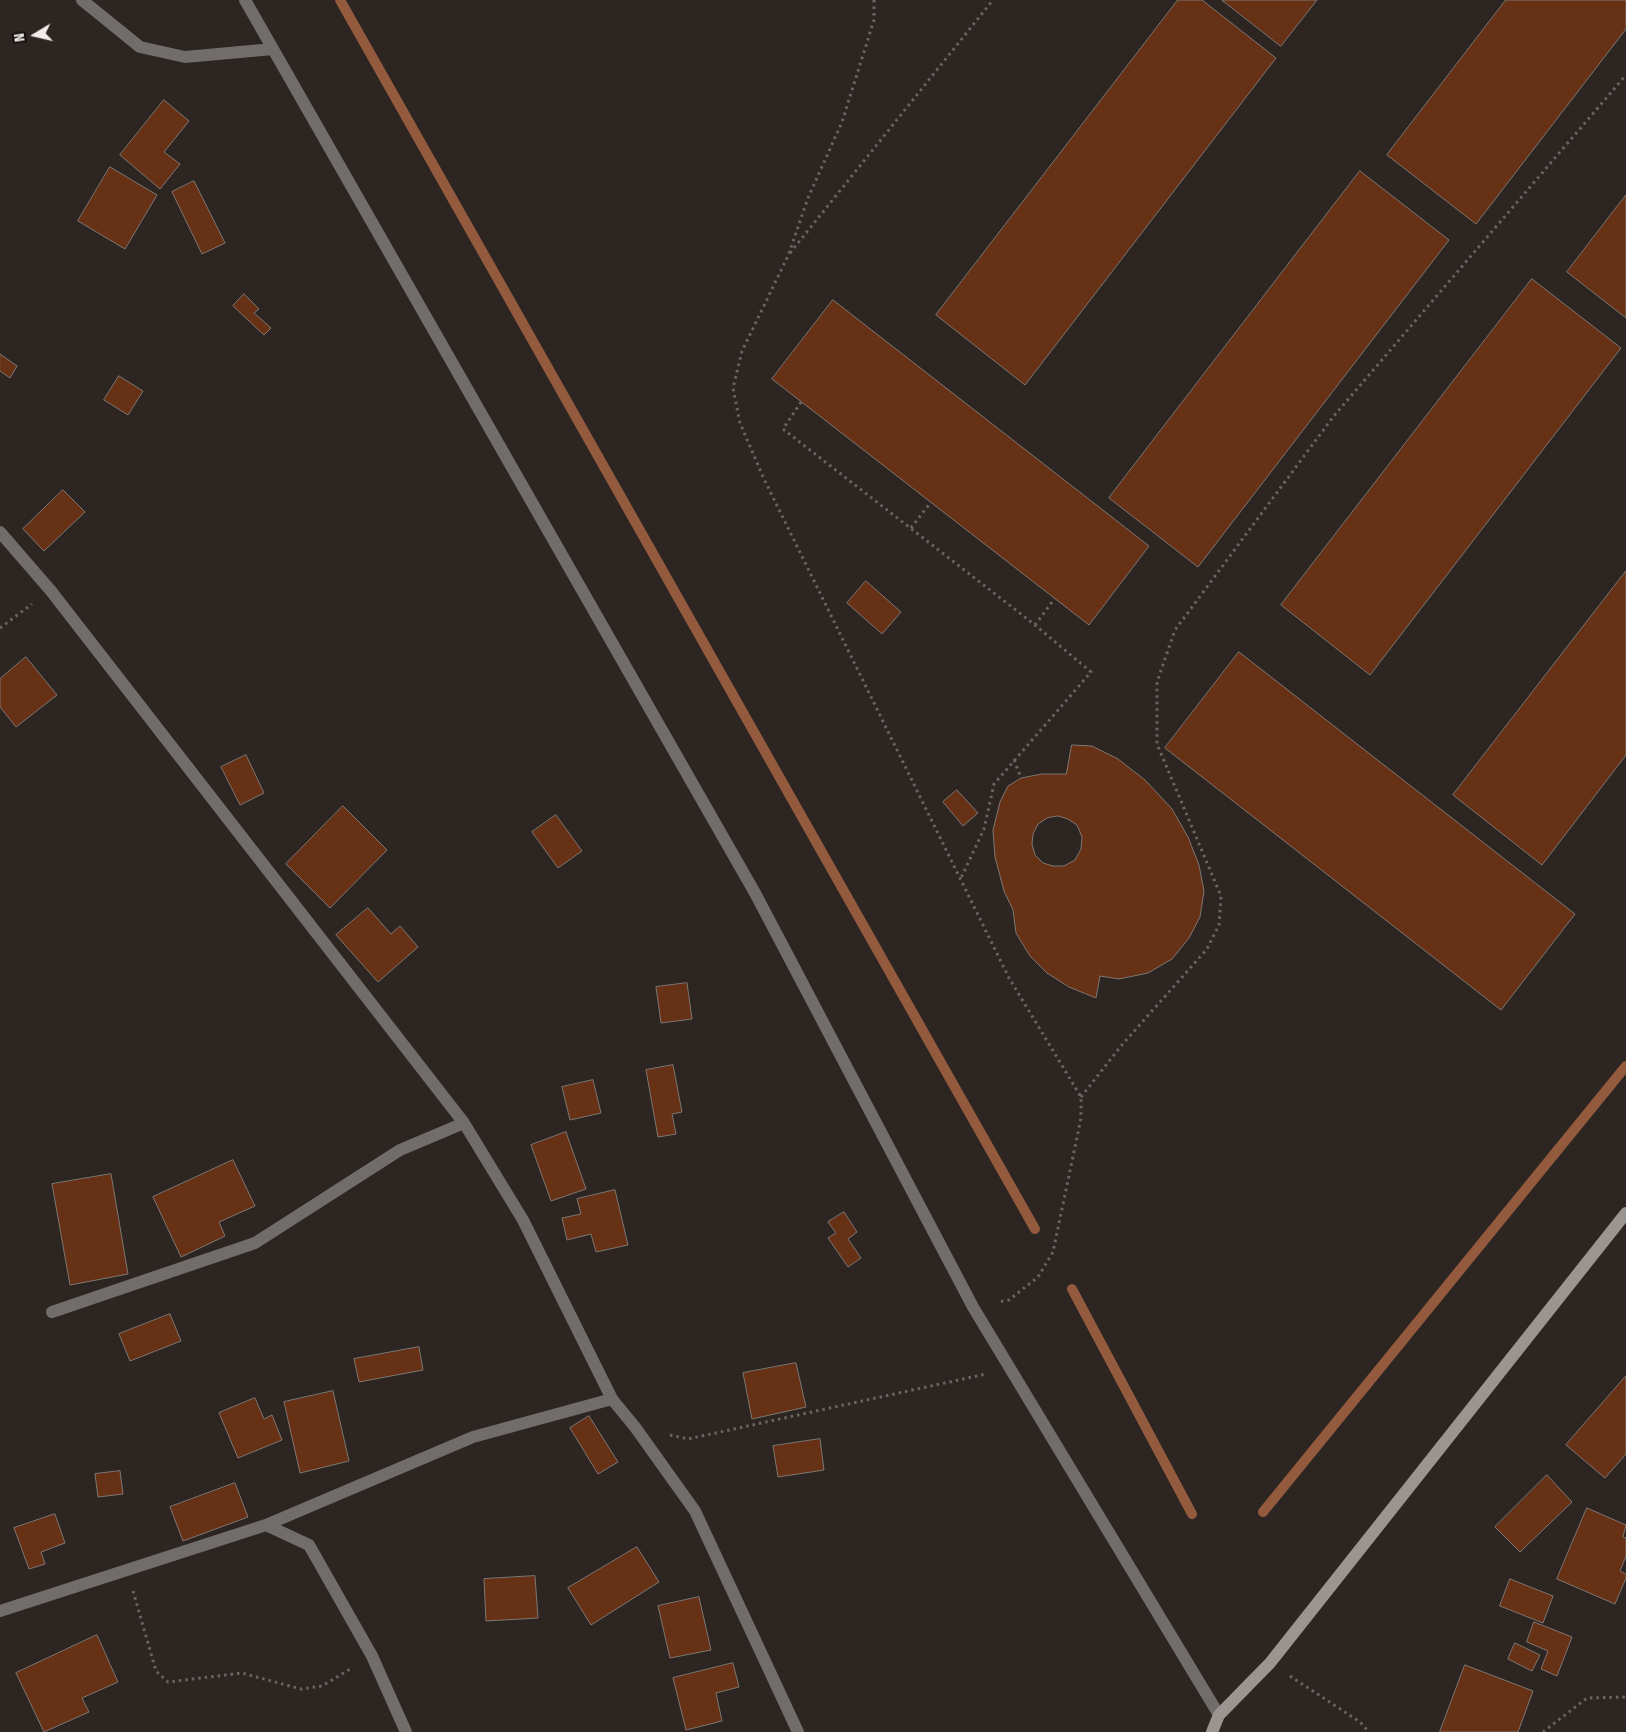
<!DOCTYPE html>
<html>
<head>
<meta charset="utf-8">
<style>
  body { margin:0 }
  #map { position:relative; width:1626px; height:1732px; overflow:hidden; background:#2c2522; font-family:"Fira Sans Condensed",sans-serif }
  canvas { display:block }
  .north { position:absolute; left:10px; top:10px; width:50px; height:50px; -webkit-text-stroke:4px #120f0e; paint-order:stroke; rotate:261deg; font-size:14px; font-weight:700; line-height:20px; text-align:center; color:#f1ecea }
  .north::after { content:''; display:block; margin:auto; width:18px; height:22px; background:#f1ecea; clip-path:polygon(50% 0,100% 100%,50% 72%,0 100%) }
</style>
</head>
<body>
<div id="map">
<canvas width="1626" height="1732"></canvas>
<div class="north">N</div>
</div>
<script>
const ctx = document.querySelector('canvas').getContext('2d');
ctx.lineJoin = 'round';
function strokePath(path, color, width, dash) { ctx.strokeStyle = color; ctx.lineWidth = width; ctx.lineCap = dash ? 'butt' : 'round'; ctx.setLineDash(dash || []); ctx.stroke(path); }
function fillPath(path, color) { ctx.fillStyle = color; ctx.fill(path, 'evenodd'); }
const stream = new Path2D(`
  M340,0L1035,1229
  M1072,1289L1192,1514
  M1263,1512L1626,1066`);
const building = new Path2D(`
  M1178,0H1202L1276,58L1025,385L936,315Z
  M1222,0H1317L1281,46Z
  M1506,0H1626V29L1476,224L1387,155Z
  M164,100L189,121L164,152L180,164L160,189L120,155Z
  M110,167L157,195L125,249L78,221Z
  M1360,171L1449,240L1198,567L1109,498Z
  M194,181L225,243L202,254L172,192Z
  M1626,195V318L1567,272Z
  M1532,279L1621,348L1370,675L1281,605Z
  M244,294L259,309L254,313L271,328L264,335L233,306Z
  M833,300L1149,546L1089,625L772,379Z
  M0,354L17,366L10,378L0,371Z
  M119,376L143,391L128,415L104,400Z
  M63,490L85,512L44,551L23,529Z
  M1626,571V755L1542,865L1453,795Z
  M866,581L901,612L882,634L847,603Z
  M1239,652L1575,914L1501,1010L1165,748Z
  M26,657L57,695L16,727L0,707V679Z
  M1072,745L1092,746L1118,759L1145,780L1172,809L1188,837L1199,865L1204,891L1200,917L1189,938L1172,959L1148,973L1119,979L1100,976L1096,998L1069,987L1047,973L1030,956L1016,933L1013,910L1004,891L995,857L993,830L1000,802L1008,786L1021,778L1042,774H1066ZM1058,816L1068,819L1077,825L1082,837L1081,849L1075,860L1064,866H1053L1043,863L1035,855L1032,844L1033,834L1038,824L1047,818Z
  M246,755L264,793L240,805L221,767Z
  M957,790L978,813L963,826L943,802Z
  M343,806L387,850L330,908L286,864Z
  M556,815L582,851L558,868L532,832Z
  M368,908L391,934L400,926L418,947L378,982L336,935Z
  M687,983L692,1019L661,1023L656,987Z
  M673,1065L682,1112L672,1114L676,1134L658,1137L646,1070Z
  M593,1080L601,1113L570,1120L562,1087Z
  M566,1132L586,1189L551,1201L531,1145Z
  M233,1160L255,1206L219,1222L225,1236L181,1257L153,1197Z
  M111,1174L128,1274L70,1285L52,1184Z
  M615,1190L628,1245L596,1252L591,1234L567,1240L562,1218L581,1214L577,1199Z
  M844,1212L857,1232L848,1239L861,1258L848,1267L828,1238L836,1233L828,1222Z
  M170,1314L181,1341L130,1361L119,1334Z
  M419,1347L423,1370L359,1382L354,1359Z
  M796,1363L806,1407L752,1419L743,1373Z
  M1626,1376V1454L1605,1478L1566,1445Z
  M333,1391L349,1461L300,1473L284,1402Z
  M255,1398L264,1419L272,1415L282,1440L238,1458L219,1413Z
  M589,1416L618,1462L598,1474L570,1428Z
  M820,1439L824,1470L778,1477L773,1446Z
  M120,1471L123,1494L98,1497L95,1474Z
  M1547,1475L1572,1502L1520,1552L1495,1527Z
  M235,1483L248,1517L183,1541L170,1507Z
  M1587,1508L1626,1525L1623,1537L1626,1538V1556L1620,1571L1626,1574V1578L1615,1604L1557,1579Z
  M55,1514L65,1543L41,1552L45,1564L29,1569L14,1528Z
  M637,1547L659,1582L591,1625L568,1588Z
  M535,1576L538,1618L486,1621L484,1579Z
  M1510,1579L1553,1596L1543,1623L1500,1606Z
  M699,1597L711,1650L670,1658L658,1606Z
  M1534,1622L1572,1637L1557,1676L1541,1669L1548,1651L1527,1642Z
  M97,1635L118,1682L82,1698L89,1712L44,1732L16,1673Z
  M1515,1643L1540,1655L1532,1671L1508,1659Z
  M733,1663L739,1687L716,1693L722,1721L686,1730L673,1678Z
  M1465,1665L1533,1691L1518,1732H1440Z`);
const path = new Path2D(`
  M874,0V20L842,122L808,198L788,256L742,351L733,388L740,423L764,479L1009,978L1081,1097V1118L1053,1252L1038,1277L1009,1300L998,1302
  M790,253L993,0
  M801,402L783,429L1035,625L1091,672L994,784L984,829L961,878
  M911,528L931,502
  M1035,625L1055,598
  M0,628L32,604
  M1014,760L1021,778
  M1081,1097L1121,1046L1207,949L1219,925L1221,896L1157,744V682L1175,630L1333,417L1626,75
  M670,1435L688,1439L986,1374
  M133,1591L156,1671L168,1682L242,1673L301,1689L322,1686L352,1668
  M1290,1676L1360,1722L1369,1732
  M1543,1732L1587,1698L1626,1697`);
const street = new Path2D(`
  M82,0L140,47L185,57L273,49
  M245,0L755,893L973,1307L1219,1715
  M0,532L51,591L464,1123L523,1220L612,1399L635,1427L695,1511L798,1732
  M52,1312L255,1243L400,1150L464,1123
  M266,1525L309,1545L372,1656L406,1732
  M0,1611L266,1525L473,1437L612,1399`);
const secondary = new Path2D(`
  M1212,1732L1219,1715L1270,1663L1626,1213`);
strokePath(stream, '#935a3e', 10);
fillPath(building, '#663114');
strokePath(building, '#7f7773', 1);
strokePath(path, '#6b6462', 3, [2.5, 4]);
strokePath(street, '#716d6b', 12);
strokePath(secondary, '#9b9592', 12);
</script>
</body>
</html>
